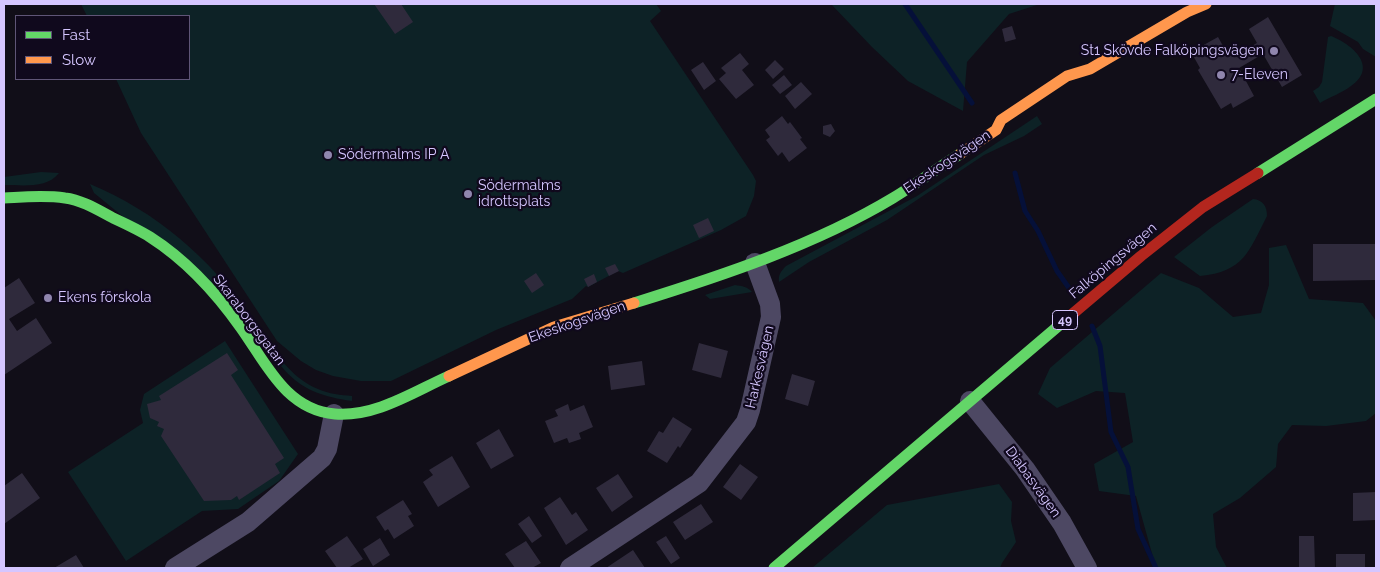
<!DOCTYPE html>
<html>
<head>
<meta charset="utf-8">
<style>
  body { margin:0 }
  #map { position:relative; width:1380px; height:572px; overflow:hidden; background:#110e18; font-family:Raleway,sans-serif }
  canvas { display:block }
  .frame { position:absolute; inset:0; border:5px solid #d5c6ff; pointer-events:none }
  .legend { position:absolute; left:15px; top:15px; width:175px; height:65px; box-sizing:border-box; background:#10091d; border:1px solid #5f5577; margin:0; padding:6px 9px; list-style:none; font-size:15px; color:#d5c6ff }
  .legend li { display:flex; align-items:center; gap:10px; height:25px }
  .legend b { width:25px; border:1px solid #5f5577 }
</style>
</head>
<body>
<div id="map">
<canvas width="1380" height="572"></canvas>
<div class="frame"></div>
<ul class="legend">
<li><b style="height:6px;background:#63d668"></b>Fast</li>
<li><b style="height:6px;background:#ff974d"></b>Slow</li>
</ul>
</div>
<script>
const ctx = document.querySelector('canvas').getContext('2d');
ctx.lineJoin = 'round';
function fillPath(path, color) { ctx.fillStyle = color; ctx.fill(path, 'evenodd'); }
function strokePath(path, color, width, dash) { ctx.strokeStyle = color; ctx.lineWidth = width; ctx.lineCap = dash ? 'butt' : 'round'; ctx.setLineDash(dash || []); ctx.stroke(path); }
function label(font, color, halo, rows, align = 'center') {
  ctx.font = font + ' Raleway,sans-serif'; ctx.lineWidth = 4.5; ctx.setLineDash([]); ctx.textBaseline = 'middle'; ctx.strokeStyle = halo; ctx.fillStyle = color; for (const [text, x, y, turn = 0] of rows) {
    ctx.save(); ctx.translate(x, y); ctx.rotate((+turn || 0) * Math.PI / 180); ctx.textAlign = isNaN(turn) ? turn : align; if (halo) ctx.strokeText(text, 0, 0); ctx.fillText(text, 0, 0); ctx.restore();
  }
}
const green = new Path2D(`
  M81,4H656L661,11L650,21L753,175L756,181L754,196L746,216L721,230L623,273L618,271L588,287L586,286L572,299L496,330L391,381H361L333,376L316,370L301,361L277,341L141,133L116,79H189V16H87Z
  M831,4H1040L1009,14L967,62L963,111L908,81L872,47Z
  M1335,4H1376V57L1363,49L1358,42L1330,26Z
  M1331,36C1352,44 1379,67 1351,86C1342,93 1330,97 1320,103L1313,91L1319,87L1322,82L1328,37Z
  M1037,116L1042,124L1024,136L984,155L887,220L809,262L779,282C778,275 781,271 786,266L917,196Z
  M41,172L59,173C47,189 22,185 4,185V177Z
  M90,184C157,212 208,257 250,315L247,318L99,197L94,193Z
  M1253,199C1263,200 1267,206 1267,216C1249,251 1244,272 1200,276L1174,257L1212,227Z
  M1286,245L1309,299L1363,303L1376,321V413L1366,421L1326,426L1292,425L1278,444L1276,467L1240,498L1213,514L1216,547L1227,568H1156L1136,496L1099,491L1094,464L1133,442L1125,393L1096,391L1057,408L1038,394L1050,368L1161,273L1199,288L1233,317L1261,313L1269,285V248Z
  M735,285C742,286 748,287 752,292L710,299L705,295Z
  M257,326C273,349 290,378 318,389C329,394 341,395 352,396V401C294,393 285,372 253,328Z
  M225,341L298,454L279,481L238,509L202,511L126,561L68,472L143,423L140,410L144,394Z
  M999,484L1012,502L1011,521L1016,542L1002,563L1000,568H812L887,505Z`);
const stream = new Path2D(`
  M905,4L972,103
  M1015,173L1025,211L1038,231L1057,271L1069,288
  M1092,326L1100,346L1111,432L1128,467L1138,529L1156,568`);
const building = new Path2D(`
  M374,4H401L413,22L395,34Z
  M1268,17L1302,75L1282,87L1263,54L1239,68L1254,96L1233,108L1231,103L1221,109L1198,70L1200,68L1191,52L1218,37L1227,53L1230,52L1232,57L1257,43L1249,29Z
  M1012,26L1016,39L1005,42L1002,29Z
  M740,53L749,64L742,70L754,85L736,99L719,79L726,73L721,68Z
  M775,60L784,69L773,79L765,70Z
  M703,62L716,81L704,90L691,70Z
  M784,75L792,85L780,94L772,85Z
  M801,82L812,94L795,109L785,96Z
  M782,116L788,124L790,122L802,138L800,139L807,148L789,162L782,152L778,156L766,140L770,137L765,130Z
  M831,124L835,131L830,137L823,134V126Z
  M708,218L714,231L699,238L693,225Z
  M1313,244H1376V280L1313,281Z
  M615,264L619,271L609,276L605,268Z
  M536,273L544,285L532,293L524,281Z
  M594,274L597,282L588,287L584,279Z
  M19,278L35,303L9,319L17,331L36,318L52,343L4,375V288Z
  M699,343L728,351L721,378L692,370Z
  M227,353L238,370L231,375L284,458L275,464L280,473L239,500L237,496L231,500L204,501L161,436L164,429L157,426L159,422L150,418L147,404L161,400L159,396Z
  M642,361L645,385L611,390L608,366Z
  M792,374L815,381L808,406L785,399Z
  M568,404L570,411L584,405L593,427L579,433L581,439L569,443L567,438L554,443L545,421L558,416L555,410Z
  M673,417L692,429L680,448L678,446L667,463L647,451L659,431L663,433Z
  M499,429L514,456L491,469L476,443Z
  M452,456L470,487L438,507L423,482L433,475L429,470Z
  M740,464L758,477L741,500L723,487Z
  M22,473L40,498L4,524V486Z
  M618,474L633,497L612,512L596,488Z
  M1376,492V520L1353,521V493Z
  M560,497L572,515L576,512L588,530L566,545L544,508Z
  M403,500L412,514L408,516L414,526L394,539L388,529L385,531L376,517Z
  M701,504L713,522L685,540L673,522Z
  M529,516L542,536L532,543L518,524Z
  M347,536L363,559L348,568H337L325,551Z
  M666,536L680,558L671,564L656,542Z
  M1299,536H1314L1315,568H1299Z
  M380,538L390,555L373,566L363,549Z
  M526,541L541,563L532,568H515L505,554Z
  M633,550L645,568H606Z
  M1336,554H1365V568H1336Z
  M76,555L84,568H54Z`);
const street = new Path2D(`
  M970,401L1025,469L1062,523L1087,568
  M175,568L248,522L322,458L327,449L334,414
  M570,568L699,483L746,422L750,410L771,317L770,304L755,263`);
const fast = new Path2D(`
  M1258,173L1376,99
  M4,198C24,197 44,195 65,198C82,200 98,210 113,218C126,224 139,230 150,237C186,260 217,294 241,328C266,363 286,410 335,414C376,417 413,392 449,376
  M634,303C721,276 815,245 893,198C916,184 938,168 960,154
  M774,568L1063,322`);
const slow = new Path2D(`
  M960,154L996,130L1001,120L1067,76L1090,69L1187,12L1206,4
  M449,376L554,327L634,303`);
const jam = new Path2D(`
  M1063,322L1141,256L1203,207L1258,173`);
const markers = [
  [1274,51,5,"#9086ae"],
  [1221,75,5,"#9086ae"],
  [328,155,5,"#9086ae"],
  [468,194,5,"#9086ae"],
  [48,298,5,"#9086ae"]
];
const shields = [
  [1065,320,25]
];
const shieldNames = [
  ["49",1065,320]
];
const poiNames = [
  ["St1 Skövde Falköpingsvägen",1264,51,"right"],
  ["7-Eleven",1231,75],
  ["Södermalms IP A",338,155],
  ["Södermalms",478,186],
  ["idrottsplats",478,202],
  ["Ekens förskola",58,298]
];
const streetNames = [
  ["Ekeskogsvägen",947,162,-34],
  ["Falköpingsvägen",1113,261,-40],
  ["Skaraborgsgatan",249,320,53],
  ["Ekeskogsvägen",577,322,-19],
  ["Harkesvägen",760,367,-77],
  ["Diabasvägen",1033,482,54]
];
fillPath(green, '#0d2226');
strokePath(stream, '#051039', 5);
fillPath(building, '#2f2a3c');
strokePath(street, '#4d4863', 20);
strokePath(fast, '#63d668', 11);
strokePath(slow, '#ff974d', 11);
strokePath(jam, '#b3261e', 11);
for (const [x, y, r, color] of markers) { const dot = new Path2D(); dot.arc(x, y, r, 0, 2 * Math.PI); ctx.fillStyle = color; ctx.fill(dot); strokePath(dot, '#10091d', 2); }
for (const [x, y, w] of shields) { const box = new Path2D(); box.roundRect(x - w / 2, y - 9.5, w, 19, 4); ctx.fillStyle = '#10091d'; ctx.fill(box); strokePath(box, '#d5c6ff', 1); }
label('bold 12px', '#d5c6ff', null, shieldNames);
label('14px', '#d5c6ff', '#10091d', poiNames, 'left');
label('14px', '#d5c6ff', '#10091d', streetNames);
</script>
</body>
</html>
